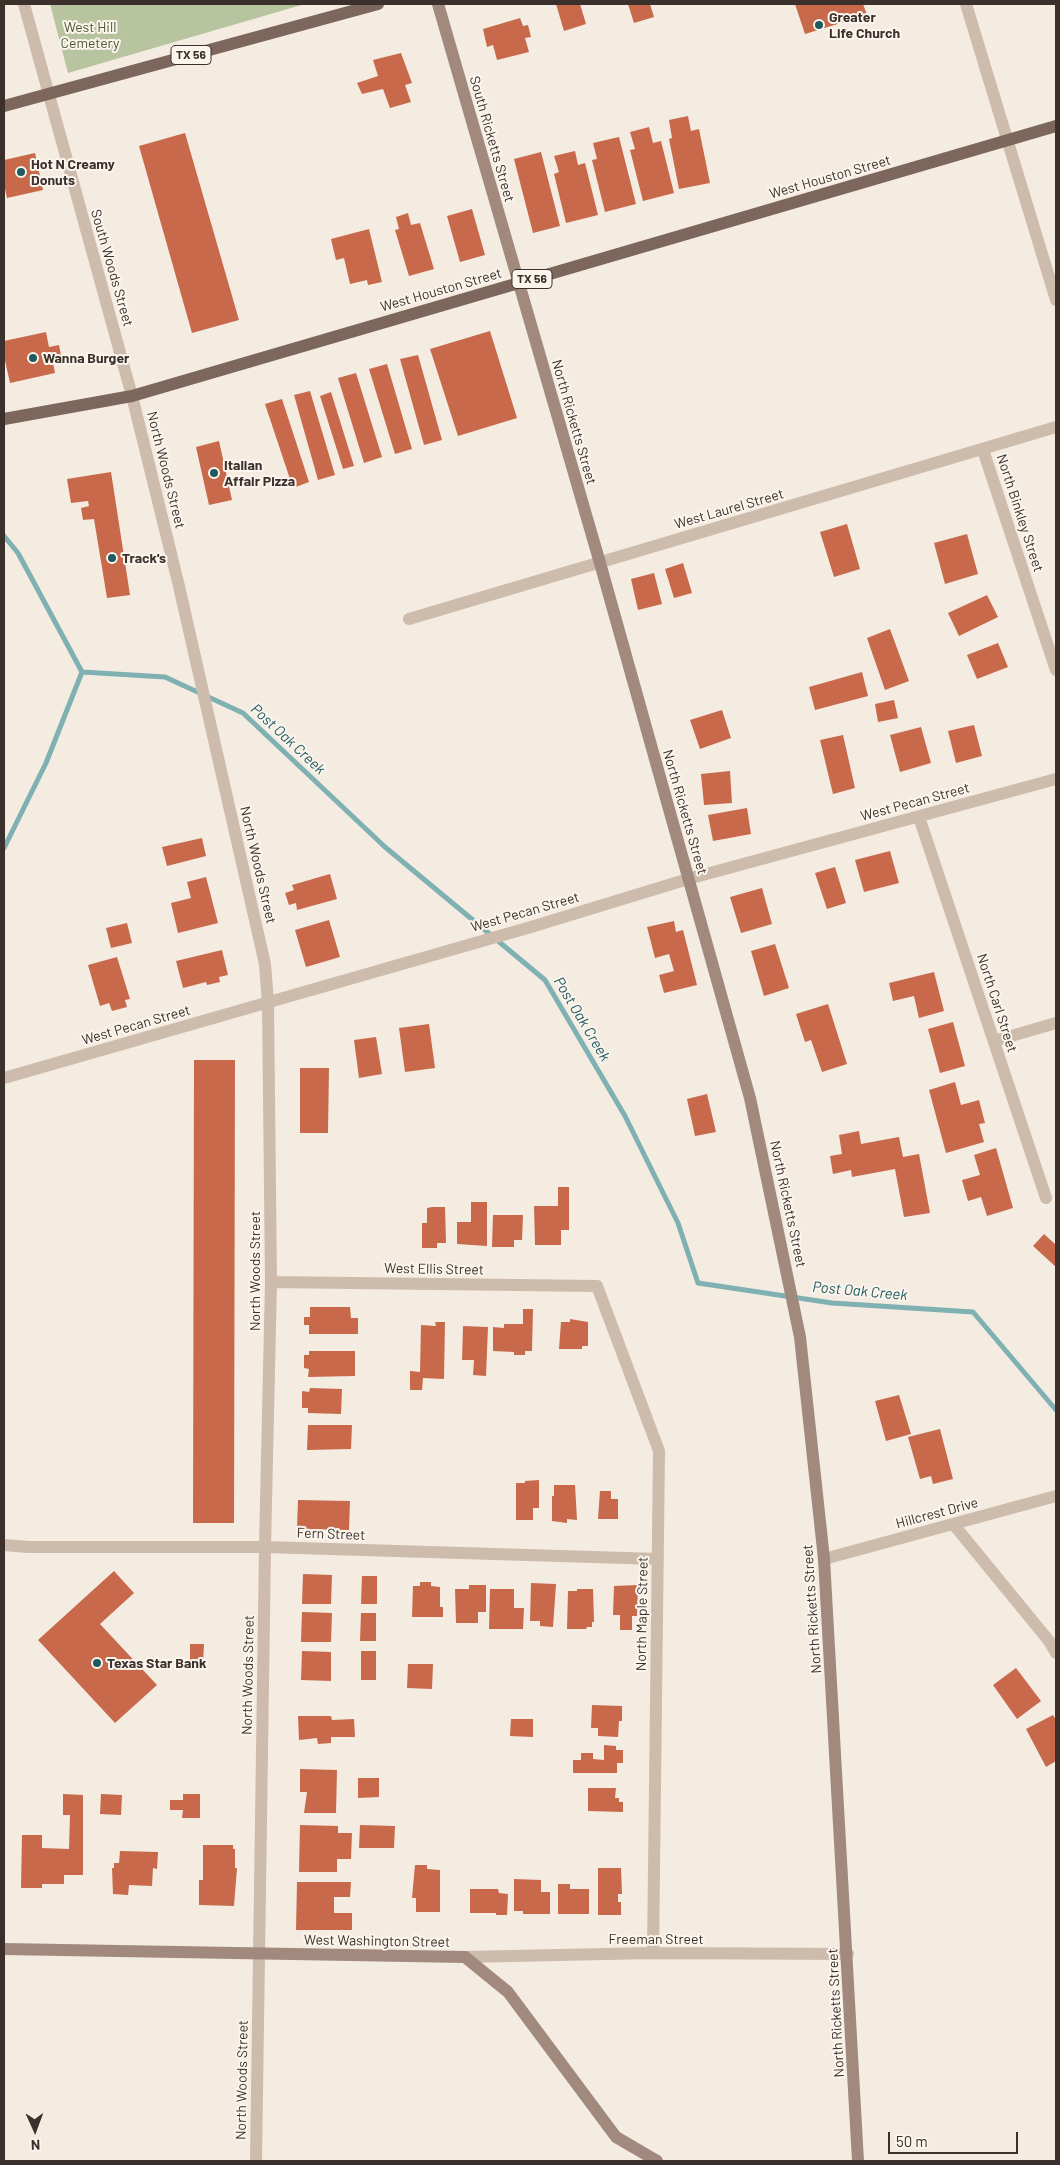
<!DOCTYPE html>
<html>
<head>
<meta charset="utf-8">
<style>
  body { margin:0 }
  #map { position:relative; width:1060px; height:2165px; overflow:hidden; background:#f4ebe1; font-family:Barlow,sans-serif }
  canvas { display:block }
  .frame { position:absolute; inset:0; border:5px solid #3b302b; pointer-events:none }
  .north { position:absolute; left:10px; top:2105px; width:50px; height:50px; -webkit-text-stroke:4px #fbf5ee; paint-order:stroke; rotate:178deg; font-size:14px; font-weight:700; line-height:20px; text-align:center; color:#3b302b }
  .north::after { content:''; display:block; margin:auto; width:18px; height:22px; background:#3b302b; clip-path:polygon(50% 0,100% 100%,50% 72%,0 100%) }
  .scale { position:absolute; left:888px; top:2132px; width:130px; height:22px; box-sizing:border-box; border:2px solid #3b302b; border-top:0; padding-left:6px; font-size:15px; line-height:18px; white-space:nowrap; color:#3b302b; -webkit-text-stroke:4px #fbf5ee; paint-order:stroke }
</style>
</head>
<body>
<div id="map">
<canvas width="1060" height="2165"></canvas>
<div class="frame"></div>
<div class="north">N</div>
<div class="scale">50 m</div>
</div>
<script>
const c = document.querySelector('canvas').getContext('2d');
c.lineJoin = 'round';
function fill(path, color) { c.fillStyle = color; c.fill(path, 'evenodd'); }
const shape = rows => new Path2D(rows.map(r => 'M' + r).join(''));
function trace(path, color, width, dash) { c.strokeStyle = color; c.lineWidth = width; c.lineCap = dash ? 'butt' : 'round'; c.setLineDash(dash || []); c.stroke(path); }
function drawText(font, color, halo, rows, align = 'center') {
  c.font = font + ' Barlow,sans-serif'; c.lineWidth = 4; c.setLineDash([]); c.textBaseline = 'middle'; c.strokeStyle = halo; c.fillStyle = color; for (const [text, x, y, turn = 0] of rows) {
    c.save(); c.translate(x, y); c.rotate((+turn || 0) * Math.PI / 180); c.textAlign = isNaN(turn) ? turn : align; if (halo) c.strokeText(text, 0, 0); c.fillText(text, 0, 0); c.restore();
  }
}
fill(shape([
  [50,4,305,4,68,73]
]), '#b8c4a0');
trace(shape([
  [4,536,18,553,82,672,165,677,243,713,385,847,545,980,625,1116,678,1223,698,1283,832,1303,973,1312,1056,1410],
  [4,848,46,763,82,672]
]), '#7fb0b2', 5);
fill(shape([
  [556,4,580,4,586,24,564,31],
  [628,4,650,4,654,17,634,23],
  [795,4,863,4,867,15,805,34],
  [520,18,523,26,528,25,531,37,525,38,529,52,497,60,493,45,487,47,483,29],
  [401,53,412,83,405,85,411,102,390,108,383,89,362,94,357,83,378,76,373,60],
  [688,116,691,131,699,129,710,183,679,189,669,139,672,138,669,120],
  [649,127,653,143,661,141,674,193,643,201,630,150,635,149,630,132],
  [185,133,239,320,192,333,139,146],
  [619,137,636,204,605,212,592,160,597,159,593,143],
  [575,151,578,165,585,163,598,215,566,223,554,174,559,172,554,156],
  [541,152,560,226,533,233,514,159],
  [35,153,43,190,7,198,4,184,4,160],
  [472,209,485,255,460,262,447,216],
  [408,213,411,225,420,223,434,269,409,276,395,230,399,229,396,217],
  [369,229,382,282,368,285,367,280,350,284,344,258,336,260,331,239],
  [490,331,517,418,458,436,430,349],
  [46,332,49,347,59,345,62,361,53,363,55,373,10,383,4,356,4,341],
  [418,355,442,440,424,445,400,359],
  [387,364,412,449,395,454,369,369],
  [356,373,382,457,364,463,338,378],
  [310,391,335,475,318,480,294,395],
  [331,392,354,466,343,469,320,396],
  [282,399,309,482,293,488,265,404],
  [219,441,232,500,209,505,196,447],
  [111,472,130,595,107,598,94,519,83,520,81,508,89,506,88,501,71,503,67,479],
  [847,524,860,569,834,577,820,532],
  [967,534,978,574,945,584,934,543],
  [683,563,692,593,674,598,665,569],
  [654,573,662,604,638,610,631,579],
  [987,595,998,617,959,636,948,613],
  [890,629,909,681,885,690,867,638],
  [998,643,1008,667,977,679,967,655],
  [862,672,868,696,815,710,809,687],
  [894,700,898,718,878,722,875,704],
  [722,710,731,738,700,749,690,720],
  [974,725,982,756,956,763,948,731],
  [921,727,931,763,900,772,890,735],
  [843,735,855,788,833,794,820,740],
  [730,771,732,803,704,805,701,774],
  [747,808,751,834,713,841,708,815],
  [202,838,206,856,167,866,162,847],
  [890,851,899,883,864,892,855,860],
  [835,867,846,903,827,909,815,873],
  [330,874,337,899,297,910,296,903,289,905,285,893,294,890,292,885],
  [206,877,218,923,178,933,171,903,191,898,187,882],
  [762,888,772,924,741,933,730,897],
  [329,920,340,957,306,967,295,930],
  [674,921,676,932,683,930,697,985,664,993,659,975,674,971,669,954,655,958,647,927],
  [127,923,132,943,111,948,106,928],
  [775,944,789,988,764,996,751,951],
  [222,950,228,975,219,977,220,982,207,985,206,982,183,988,176,961],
  [117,957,130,999,125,1000,127,1007,112,1011,109,1003,100,1006,88,965],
  [934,972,944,1011,919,1018,914,996,893,1001,889,983],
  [828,1004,847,1064,822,1072,811,1040,805,1042,796,1014],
  [953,1022,965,1066,940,1073,928,1029],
  [429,1024,435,1068,405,1072,399,1028],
  [376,1037,382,1074,359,1078,354,1040],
  [194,1060,235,1060,234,1523,193,1523],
  [300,1068,329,1068,328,1133,300,1133],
  [955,1082,961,1105,979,1100,985,1123,979,1124,984,1142,946,1153,929,1090],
  [707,1094,716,1132,695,1136,687,1099],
  [859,1131,861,1144,899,1137,903,1157,919,1154,930,1213,904,1217,895,1169,852,1177,851,1170,833,1174,830,1156,842,1154,839,1135],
  [996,1148,1013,1208,987,1216,981,1197,968,1201,962,1180,980,1175,974,1155],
  [558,1187,569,1187,569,1230,561,1230,561,1245,535,1245,534,1206,558,1206],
  [471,1202,487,1202,487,1246,457,1244,457,1222,471,1222],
  [432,1207,445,1207,446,1243,437,1243,437,1248,422,1248,422,1223,427,1223,427,1208],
  [493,1215,523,1215,522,1240,514,1240,514,1247,492,1247],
  [1044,1234,1055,1244,1056,1243,1056,1267,1033,1246],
  [310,1307,350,1307,351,1318,358,1318,358,1334,309,1334,309,1325,304,1325,304,1317,310,1317],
  [523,1309,533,1309,532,1351,525,1351,525,1355,514,1355,514,1352,493,1351,493,1327,504,1328,504,1324,523,1324],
  [570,1319,588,1322,588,1346,582,1346,582,1349,559,1349,561,1322,570,1322],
  [435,1322,445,1322,444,1379,423,1378,422,1390,410,1390,410,1371,420,1372,421,1325,436,1326],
  [463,1326,488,1327,486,1376,473,1375,474,1360,462,1360],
  [309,1351,355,1351,355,1376,308,1377,309,1369,304,1368,304,1355,309,1355],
  [310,1388,342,1389,341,1414,308,1413,308,1408,302,1408,302,1391,309,1392],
  [899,1395,911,1434,886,1441,875,1401],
  [308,1425,352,1425,351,1449,307,1450],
  [940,1429,953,1479,933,1484,931,1476,920,1479,908,1437],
  [539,1480,539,1508,533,1508,533,1520,516,1520,516,1483,525,1483,525,1481],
  [554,1485,575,1485,577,1520,567,1519,567,1523,552,1521,552,1496,554,1496],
  [600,1491,611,1491,611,1499,618,1499,618,1519,598,1519],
  [298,1500,350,1501,349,1530,297,1529],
  [114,1571,134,1593,100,1624,157,1685,115,1723,38,1640],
  [303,1574,332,1575,331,1604,302,1604],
  [362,1576,377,1576,377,1604,361,1604],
  [420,1582,431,1582,431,1586,440,1587,440,1607,443,1607,443,1617,412,1617,413,1586,420,1586],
  [531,1583,556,1584,553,1627,540,1626,540,1621,530,1621],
  [469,1585,486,1585,486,1612,478,1612,478,1623,456,1623,455,1589,469,1589],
  [638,1585,637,1616,632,1616,632,1630,620,1630,620,1615,613,1615,614,1586],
  [490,1589,514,1589,514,1608,524,1608,523,1629,489,1629],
  [577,1589,593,1589,594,1622,592,1622,592,1627,587,1627,586,1629,567,1629,568,1591,577,1591],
  [302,1612,332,1613,331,1642,301,1642],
  [361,1613,376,1613,376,1641,360,1641],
  [190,1644,204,1644,203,1663,190,1663],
  [302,1651,331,1652,331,1681,301,1680],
  [361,1651,376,1651,376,1680,361,1680],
  [408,1664,433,1664,432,1689,407,1688],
  [1016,1668,1041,1701,1017,1719,993,1685],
  [592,1705,622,1706,622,1721,619,1721,618,1737,598,1736,598,1728,591,1728],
  [1053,1715,1056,1720,1056,1761,1046,1767,1026,1729],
  [298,1716,331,1716,332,1720,354,1719,355,1737,331,1737,331,1743,318,1744,317,1738,299,1740],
  [511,1719,533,1719,533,1737,510,1736],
  [604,1745,616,1746,616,1750,623,1750,623,1763,617,1763,617,1773,573,1773,573,1760,581,1760,581,1753,593,1753,593,1759,604,1760],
  [300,1769,337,1770,336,1813,304,1813,307,1792,300,1792],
  [358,1778,379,1778,379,1797,358,1798],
  [588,1788,616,1788,615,1798,619,1798,619,1802,623,1802,623,1812,588,1811],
  [63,1794,83,1795,83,1875,64,1875,64,1884,42,1884,42,1888,21,1888,22,1835,42,1835,42,1848,69,1849,70,1815,63,1815],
  [101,1794,122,1795,121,1815,100,1814],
  [183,1794,200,1794,200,1818,182,1818,183,1810,170,1810,170,1800,183,1800],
  [300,1825,338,1826,338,1833,352,1833,351,1859,337,1859,337,1872,299,1872],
  [360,1825,395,1826,394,1848,359,1848],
  [203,1845,233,1845,233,1849,235,1849,235,1868,237,1868,234,1906,199,1905,199,1880,203,1880],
  [120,1851,158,1852,157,1869,153,1868,152,1886,129,1885,128,1895,113,1894,112,1868,114,1868,114,1863,119,1863],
  [415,1865,427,1865,427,1869,440,1870,440,1912,416,1912,416,1898,412,1898],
  [598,1868,621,1868,622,1894,618,1894,618,1902,621,1902,621,1915,598,1915],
  [514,1879,541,1880,541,1892,550,1892,550,1914,523,1914,523,1911,514,1911],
  [297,1882,351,1882,350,1897,334,1897,334,1913,352,1913,352,1930,296,1930],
  [558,1884,570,1884,570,1889,589,1889,589,1914,558,1914],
  [470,1889,498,1889,499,1893,508,1894,507,1915,496,1915,496,1913,470,1913]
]), '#c8694b');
trace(shape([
  [24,4,132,396,178,582,265,964,268,1003,271,1282,265,1547,256,2161],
  [966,4,1056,300],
  [983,450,1056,670],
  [409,619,1056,427],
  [919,817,1046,1198],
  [994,1041,1056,1023],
  [4,1078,531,927,688,879,1056,779],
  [271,1282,597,1286,659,1451,653,1953],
  [954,1525,1049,1641,1056,1653],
  [4,1545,28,1547,265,1547,658,1559],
  [824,1559,1056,1496],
  [465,1957,653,1953,848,1954]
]), '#cdbbac', 12);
trace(shape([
  [438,4,600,563,750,1098,800,1337,824,1559,858,2161],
  [4,1949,465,1957,508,1992,616,2137,657,2161]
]), '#a18a7d', 12);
trace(shape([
  [4,106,378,4],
  [4,419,132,396,1056,126]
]), '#7d675c', 12);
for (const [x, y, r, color] of [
  [819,25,5,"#1f5a5e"],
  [21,172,5,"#1f5a5e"],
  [33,358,5,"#1f5a5e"],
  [214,473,5,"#1f5a5e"],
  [112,558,5,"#1f5a5e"],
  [97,1663,5,"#1f5a5e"]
]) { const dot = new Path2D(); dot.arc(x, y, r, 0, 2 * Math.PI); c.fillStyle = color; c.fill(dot); trace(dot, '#fbf5ee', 2); }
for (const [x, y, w] of [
  [191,55,40],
  [532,279,40]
]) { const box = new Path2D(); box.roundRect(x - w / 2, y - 9.5, w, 19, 4); c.fillStyle = '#fbf5ee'; c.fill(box); trace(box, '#3b302b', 1); }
drawText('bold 12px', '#3b302b', null, [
  ["TX 56",191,55],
  ["TX 56",532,279]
]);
drawText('bold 14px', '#3b302b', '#fbf5ee', [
  ["Greater",829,17],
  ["Life Church",829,33],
  ["Hot N Creamy",31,164],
  ["Donuts",31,180],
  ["Wanna Burger",43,358],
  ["Italian",224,465],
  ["Affair Pizza",224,481],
  ["Track's",122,558],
  ["Texas Star Bank",107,1663]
], 'left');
drawText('14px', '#4a5a2e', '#fbf5ee', [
  ["West Hill",90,27],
  ["Cemetery",90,43]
]);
drawText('14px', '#3b302b', '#fbf5ee', [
  ["South Ricketts Street",492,139,74],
  ["West Houston Street",830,177,-16],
  ["South Woods Street",112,268,74],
  ["West Houston Street",441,290,-16],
  ["North Ricketts Street",574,422,74],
  ["North Woods Street",166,470,76],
  ["West Laurel Street",729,509,-16],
  ["North Binkley Street",1020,513,72],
  ["West Pecan Street",915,802,-15],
  ["North Ricketts Street",685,812,74],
  ["North Woods Street",258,865,77],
  ["West Pecan Street",525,912,-16],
  ["North Carl Street",997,1003,72],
  ["West Pecan Street",136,1025,-16],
  ["North Ricketts Street",788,1204,78],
  ["West Ellis Street",434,1269,1],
  ["North Woods Street",255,1271,-90],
  ["Hillcrest Drive",937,1513,-15],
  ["Fern Street",331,1534,2],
  ["North Ricketts Street",812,1609,-94],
  ["North Maple Street",642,1614,-89],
  ["North Woods Street",248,1675,-89],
  ["Freeman Street",656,1939],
  ["West Washington Street",377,1941,1],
  ["North Ricketts Street",836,2013,-93],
  ["North Woods Street",242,2080,-89]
]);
drawText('italic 15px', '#1f5a5e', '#fbf5ee', [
  ["Post Oak Creek",288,739,43],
  ["Post Oak Creek",582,1019,59],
  ["Post Oak Creek",860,1291,5]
]);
</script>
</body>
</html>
